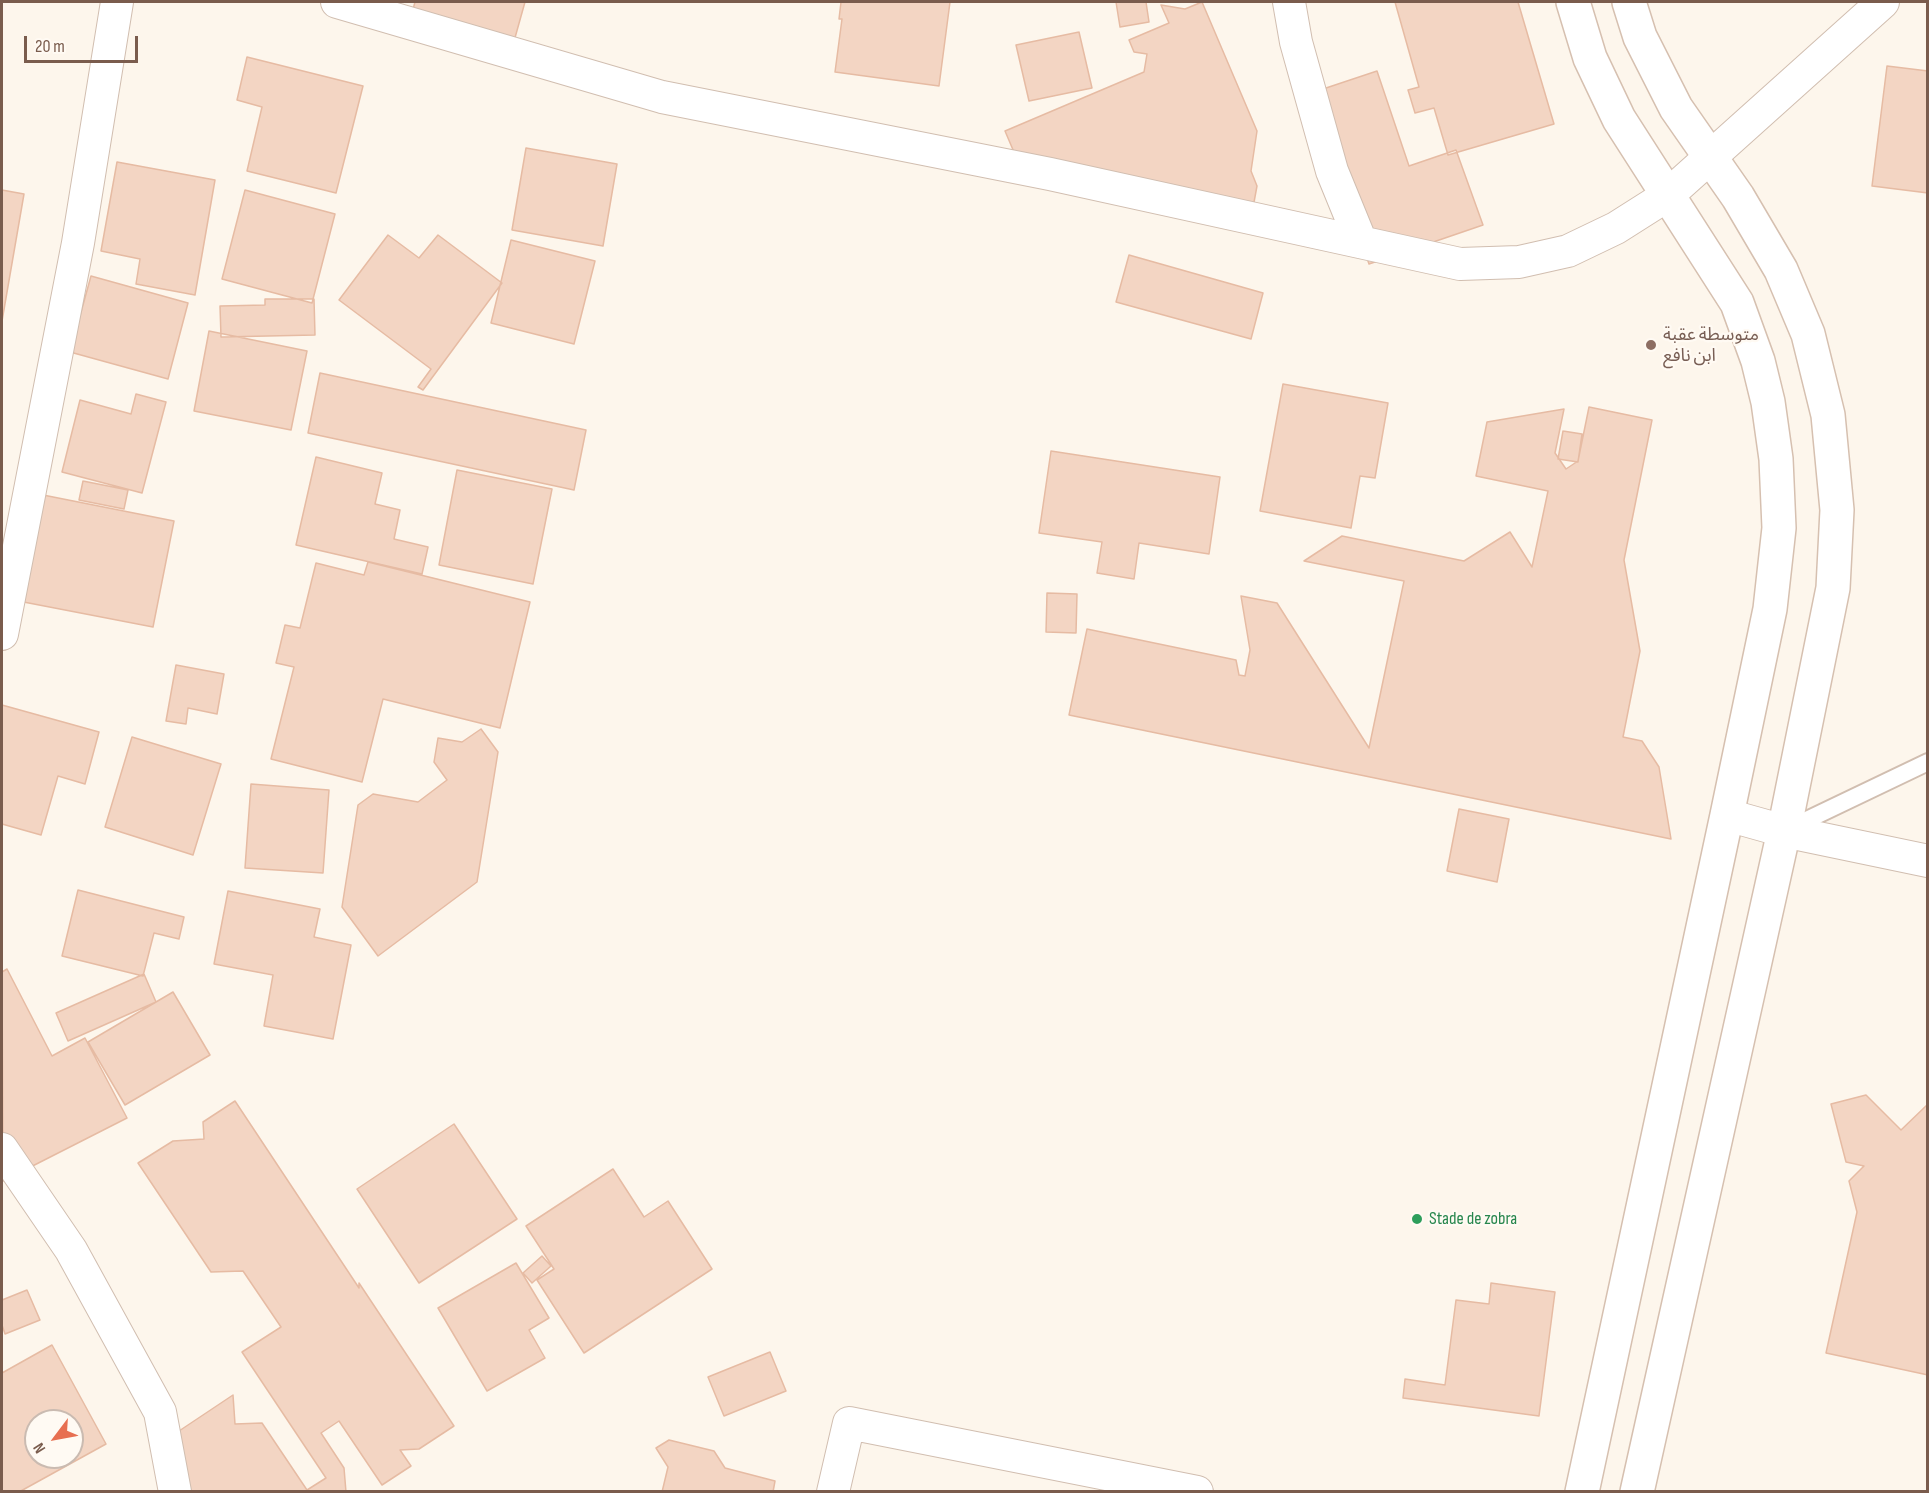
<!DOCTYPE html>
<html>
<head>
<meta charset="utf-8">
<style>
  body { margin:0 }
  #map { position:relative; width:1929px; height:1493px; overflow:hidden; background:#fdf6ec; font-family:"Sofia Sans Condensed",sans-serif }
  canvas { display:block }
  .frame { position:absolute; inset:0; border:3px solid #7a5c4d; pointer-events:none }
  .north { position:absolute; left:24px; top:1409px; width:60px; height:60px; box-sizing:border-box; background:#fffaf3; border:2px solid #cabbb1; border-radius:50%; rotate:238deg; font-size:16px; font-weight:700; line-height:24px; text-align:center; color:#7a5c4d }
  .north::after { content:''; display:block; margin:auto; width:21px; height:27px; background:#e76f51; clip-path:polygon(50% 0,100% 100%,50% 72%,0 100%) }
  .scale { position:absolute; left:24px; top:36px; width:114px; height:27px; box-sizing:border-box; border:3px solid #7a5c4d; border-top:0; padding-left:8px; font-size:18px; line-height:21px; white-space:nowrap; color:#7a5c4d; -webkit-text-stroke:4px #fffaf3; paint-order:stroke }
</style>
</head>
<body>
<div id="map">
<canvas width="1929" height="1493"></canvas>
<div class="frame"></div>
<div class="north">N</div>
<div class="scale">20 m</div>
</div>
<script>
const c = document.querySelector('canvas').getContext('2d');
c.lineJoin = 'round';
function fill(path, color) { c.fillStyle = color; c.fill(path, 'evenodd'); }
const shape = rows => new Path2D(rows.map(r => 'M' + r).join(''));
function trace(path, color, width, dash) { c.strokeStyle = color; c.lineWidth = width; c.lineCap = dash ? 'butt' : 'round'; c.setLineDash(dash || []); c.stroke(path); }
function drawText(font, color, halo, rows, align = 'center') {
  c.font = font + ' "Sofia Sans Condensed","Noto Sans Arabic",sans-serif'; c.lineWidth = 4.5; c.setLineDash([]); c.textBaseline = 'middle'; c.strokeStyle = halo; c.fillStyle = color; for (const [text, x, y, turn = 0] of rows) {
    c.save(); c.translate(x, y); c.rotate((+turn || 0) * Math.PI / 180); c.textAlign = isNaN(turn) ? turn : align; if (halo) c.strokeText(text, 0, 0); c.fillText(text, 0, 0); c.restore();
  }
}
const building = shape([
  [415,2,525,2,511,52,409,24,415,2],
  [841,2,950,2,939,86,835,72,842,19,839,19,841,2],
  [1116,2,1146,2,1149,22,1120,27,1116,2],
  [1202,2,1257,131,1251,171,1257,186,1252,213,1025,178,1005,131,1144,72,1147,54,1134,52,1129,40,1169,23,1161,5,1185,9,1202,2],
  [1395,2,1518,2,1554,124,1448,155,1434,108,1415,113,1408,90,1419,87,1395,2],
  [1079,32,1092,88,1029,101,1016,45,1079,32],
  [247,57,363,86,336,193,247,171,262,107,237,100,247,57],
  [1887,66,1928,71,1928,193,1872,186,1887,66],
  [1377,71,1409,166,1456,150,1483,225,1369,264,1341,183,1299,97,1377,71],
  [526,148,617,164,603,246,512,230,526,148],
  [117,162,215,180,195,295,136,284,140,259,101,251,117,162],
  [2,190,24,194,2,321,2,190],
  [245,190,335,214,312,303,222,279,245,190],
  [388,235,419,258,438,235,502,283,423,390,418,387,431,369,339,300,388,235],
  [511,240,595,261,574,344,491,323,511,240],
  [1129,255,1263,293,1251,339,1116,302,1129,255],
  [91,276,188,303,168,379,70,352,91,276],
  [265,299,314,299,315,335,221,337,220,306,265,305,265,299],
  [209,331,307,351,291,430,194,411,209,331],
  [320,373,586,430,574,490,308,433,320,373],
  [1283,384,1388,403,1375,478,1360,476,1351,528,1260,511,1283,384],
  [136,394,166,402,142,493,62,472,80,400,131,414,136,394],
  [1589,407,1652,420,1624,560,1640,651,1623,737,1642,741,1659,767,1671,839,1069,715,1087,629,1236,660,1239,675,1245,676,1250,650,1241,596,1277,603,1369,748,1404,581,1304,561,1342,536,1464,561,1510,532,1532,567,1548,491,1476,476,1487,422,1564,409,1555,453,1566,469,1578,461,1589,407],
  [1563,431,1582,434,1578,462,1558,459,1563,431],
  [1051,451,1220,477,1209,554,1139,543,1134,579,1097,573,1102,542,1039,533,1051,451],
  [316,457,382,473,375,504,400,510,394,539,428,547,422,574,296,545,316,457],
  [457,470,552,489,533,584,439,565,457,470],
  [83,481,128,490,124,509,79,500,83,481],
  [28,492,174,521,153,627,8,599,28,492],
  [368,562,530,602,500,728,383,699,362,782,271,759,294,667,276,663,285,625,300,628,316,563,364,575,368,562],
  [1047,593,1077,594,1076,633,1046,632,1047,593],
  [176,665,224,674,217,714,188,708,186,724,166,721,176,665],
  [2,705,99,732,85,784,58,776,41,835,2,824,2,705],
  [481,729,498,752,477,882,378,956,342,907,358,805,373,794,418,802,447,780,434,762,438,738,462,742,481,729],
  [132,737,221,764,193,855,105,827,132,737],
  [251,784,329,790,323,873,245,868,251,784],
  [1459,809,1509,819,1497,882,1447,871,1459,809],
  [78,890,184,917,179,939,154,933,143,976,62,956,78,890],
  [228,891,320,909,314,937,351,945,333,1039,264,1026,273,975,214,964,228,891],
  [7,969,52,1056,85,1038,127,1118,3,1181,2,972,7,969],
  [144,974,156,1002,68,1041,56,1013,144,974],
  [173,992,210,1055,125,1105,88,1042,173,992],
  [1866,1095,1901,1130,1928,1104,1928,1375,1826,1353,1857,1212,1849,1181,1864,1166,1846,1162,1831,1104,1866,1095],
  [235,1101,359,1288,359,1283,454,1426,419,1449,400,1450,411,1466,382,1485,339,1421,321,1433,344,1468,346,1492,189,1492,158,1445,233,1395,235,1424,262,1423,307,1490,326,1478,242,1352,281,1327,243,1271,211,1272,138,1163,173,1141,204,1139,203,1122,235,1101],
  [454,1124,517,1219,419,1283,357,1189,454,1124],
  [613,1169,644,1217,668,1201,712,1269,584,1353,537,1280,554,1269,526,1226,613,1169],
  [542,1256,551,1266,532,1283,523,1273,542,1256],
  [516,1263,549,1318,529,1330,545,1358,487,1391,438,1308,516,1263],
  [1491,1283,1555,1292,1539,1416,1403,1398,1405,1379,1445,1385,1456,1300,1489,1304,1491,1283],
  [27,1290,40,1320,5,1334,2,1325,2,1300,27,1290],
  [52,1345,106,1444,19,1492,2,1492,2,1373,52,1345],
  [36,1421,72,1421,72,1457,36,1457,36,1421],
  [770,1352,786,1391,724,1416,708,1377,770,1352],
  [669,1440,714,1451,725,1468,775,1481,773,1492,662,1492,668,1467,656,1448,669,1440]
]);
fill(building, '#f3d5c3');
trace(building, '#e6bba3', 1.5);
const lane = shape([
  [1788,829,1928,762]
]);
const street = shape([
  [337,2,662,97,1050,174,1460,264,1519,262,1568,251,1616,228,1668,195,1883,2],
  [1289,2,1296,42,1332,171,1361,242],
  [2,634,78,243,117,2],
  [1727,815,1784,831,1928,861],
  [2,1149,71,1250,160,1412,175,1492],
  [833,1492,849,1423,1197,1492]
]);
const secondary = shape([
  [1573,2,1590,58,1619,119,1737,303,1758,361,1768,402,1776,459,1779,528,1770,609,1727,815,1582,1492],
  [1629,2,1640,37,1676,108,1738,197,1781,270,1808,334,1828,415,1837,510,1833,588,1784,831,1637,1492]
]);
trace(lane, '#d1beb0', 20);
trace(street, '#d1beb0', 34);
trace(secondary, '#d6c0b0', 36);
trace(lane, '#fff', 16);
trace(street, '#fff', 32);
trace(secondary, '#fff', 33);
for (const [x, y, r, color] of [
  [1651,345,6,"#8d6e63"],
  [1417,1219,6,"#2e9e5b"]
]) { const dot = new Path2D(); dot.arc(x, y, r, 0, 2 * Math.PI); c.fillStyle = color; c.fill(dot); trace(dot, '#fffaf3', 2); }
drawText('18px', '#785e54', '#fffaf3', [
  ["متوسطة عقبة",1663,335],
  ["ابن نافع",1663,356]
], 'left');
drawText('18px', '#27864d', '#fffaf3', [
  ["Stade de zobra",1429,1219]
], 'left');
</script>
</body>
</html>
